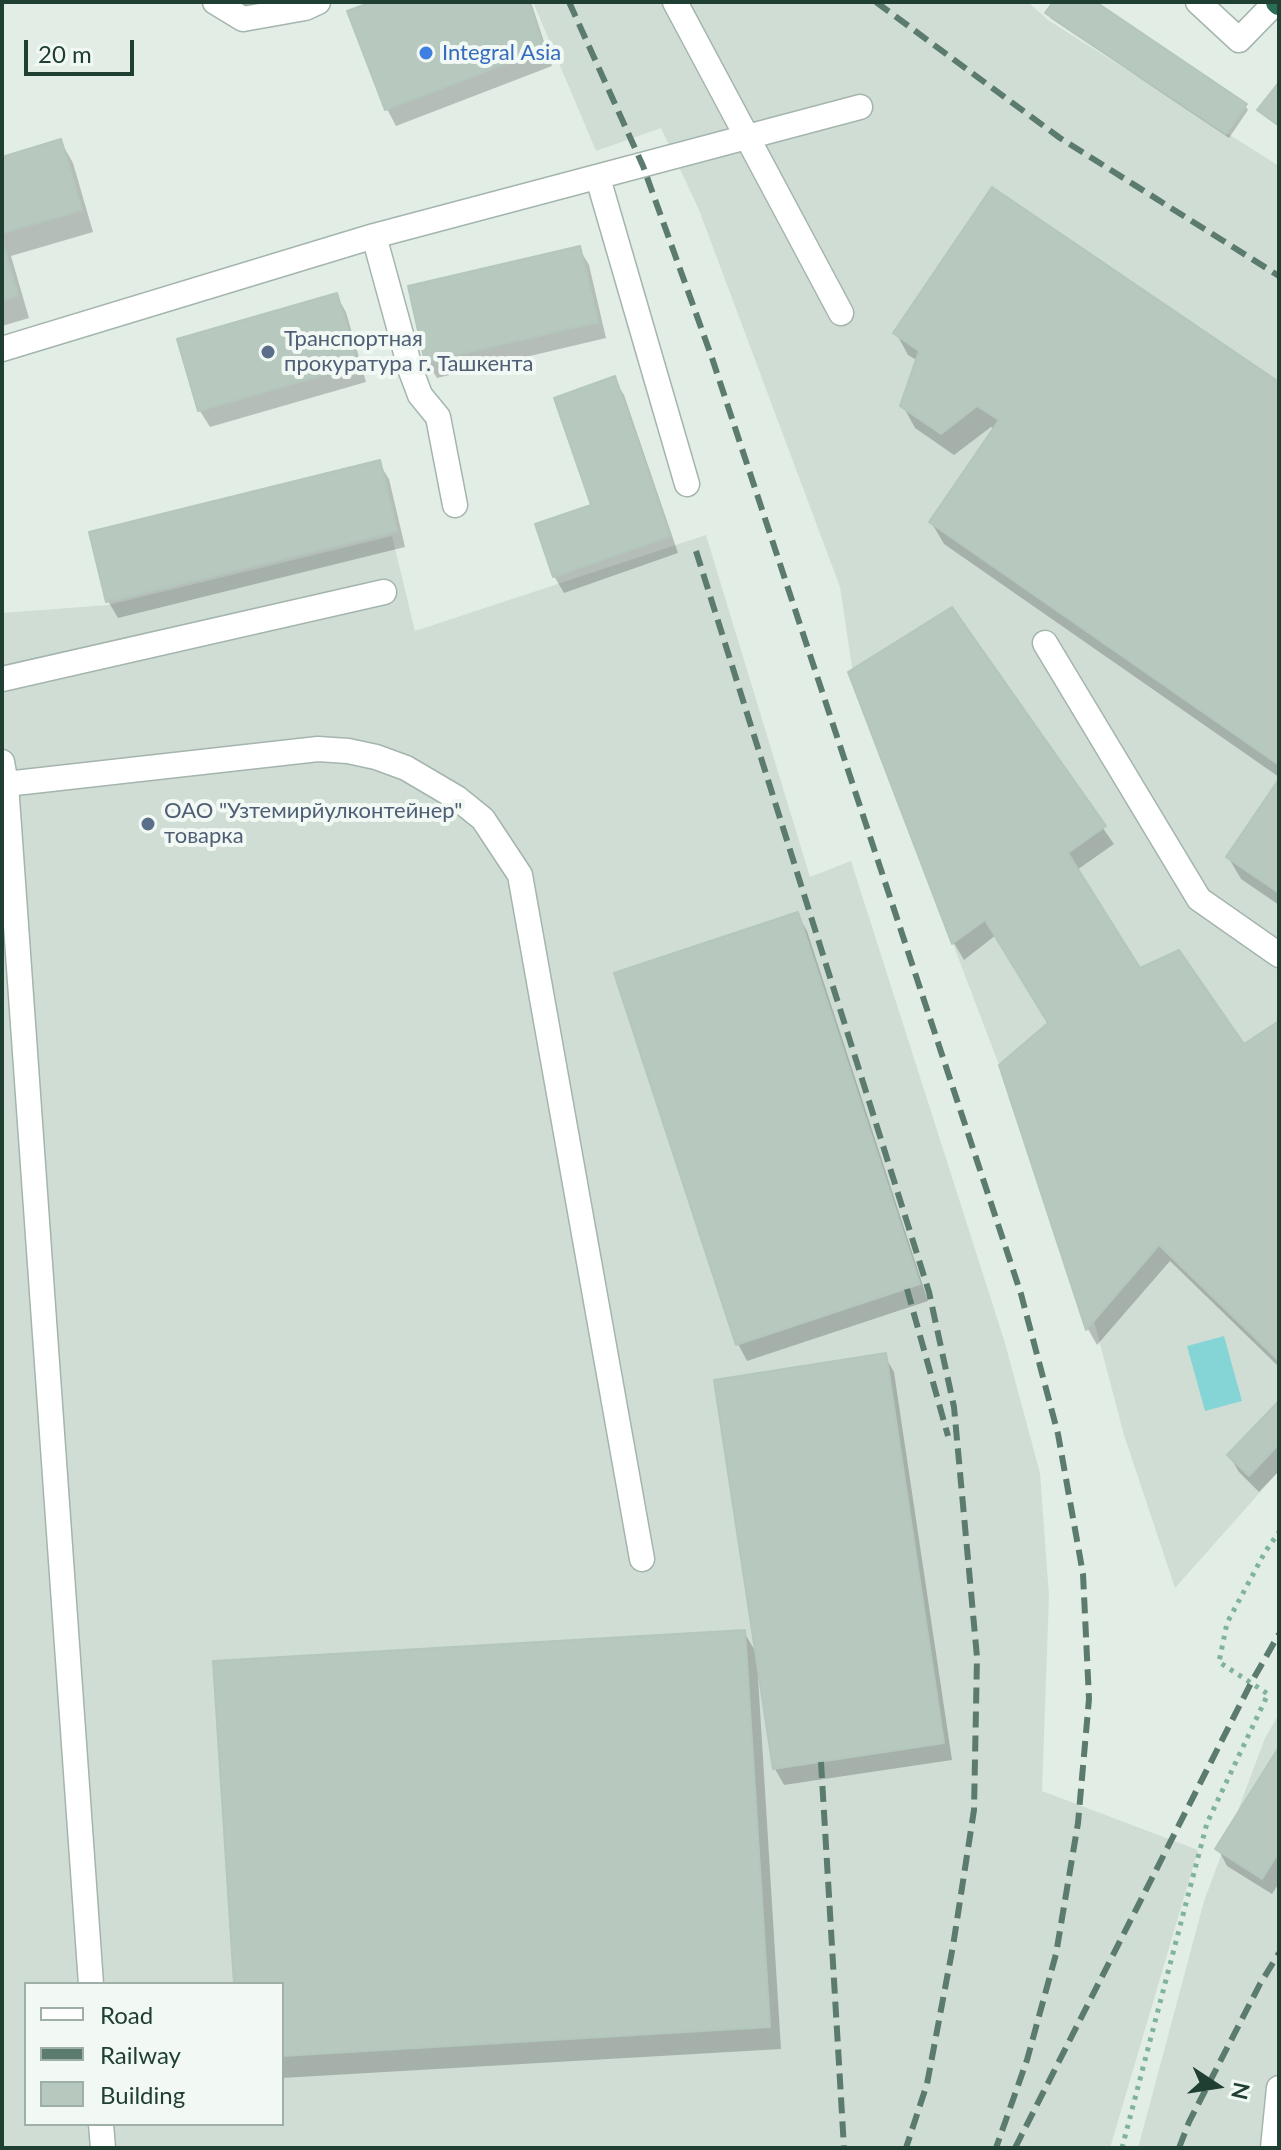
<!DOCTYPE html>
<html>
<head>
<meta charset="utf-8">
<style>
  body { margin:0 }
  #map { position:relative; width:1281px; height:2150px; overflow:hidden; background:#e2ede6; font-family:Lato,sans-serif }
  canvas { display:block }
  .frame { position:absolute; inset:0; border:4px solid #203f33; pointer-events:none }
  .legend { position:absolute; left:24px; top:1982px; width:260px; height:144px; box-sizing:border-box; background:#f2f9f5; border:2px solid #9eafa7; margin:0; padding:10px 14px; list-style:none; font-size:24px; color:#203f33 }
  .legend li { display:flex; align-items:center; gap:16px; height:40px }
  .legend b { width:40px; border:2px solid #9eafa7 }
  .north { position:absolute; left:1177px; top:2046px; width:80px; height:80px; -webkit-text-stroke:6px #f2f9f5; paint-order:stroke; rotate:102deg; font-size:22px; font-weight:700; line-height:32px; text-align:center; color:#203f33 }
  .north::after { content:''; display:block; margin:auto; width:28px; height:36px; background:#203f33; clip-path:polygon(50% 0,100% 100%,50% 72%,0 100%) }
  .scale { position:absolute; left:24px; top:40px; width:110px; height:36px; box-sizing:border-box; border:4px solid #203f33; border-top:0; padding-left:10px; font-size:24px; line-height:28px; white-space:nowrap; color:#203f33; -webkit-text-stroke:6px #f2f9f5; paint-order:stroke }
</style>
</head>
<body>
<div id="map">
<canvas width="1281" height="2150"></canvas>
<div class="frame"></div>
<ul class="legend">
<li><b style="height:10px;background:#fff"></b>Road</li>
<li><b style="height:10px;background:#5b7b6e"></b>Railway</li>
<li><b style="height:22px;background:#b7c8bf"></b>Building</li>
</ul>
<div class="north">N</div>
<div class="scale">20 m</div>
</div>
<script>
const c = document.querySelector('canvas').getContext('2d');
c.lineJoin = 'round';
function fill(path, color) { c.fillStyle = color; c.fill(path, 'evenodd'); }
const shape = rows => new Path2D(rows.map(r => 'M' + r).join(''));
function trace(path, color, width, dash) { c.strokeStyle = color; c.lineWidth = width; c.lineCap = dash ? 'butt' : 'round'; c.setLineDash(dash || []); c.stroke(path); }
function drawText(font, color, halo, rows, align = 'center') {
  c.font = font + ' Lato,sans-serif'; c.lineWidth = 8; c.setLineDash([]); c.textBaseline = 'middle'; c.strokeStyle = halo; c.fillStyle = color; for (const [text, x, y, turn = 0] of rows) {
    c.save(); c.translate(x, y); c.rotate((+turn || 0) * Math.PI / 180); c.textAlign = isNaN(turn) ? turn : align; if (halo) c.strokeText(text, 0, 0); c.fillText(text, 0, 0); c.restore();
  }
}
fill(shape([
  [533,2,1028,2,1048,20,1279,166,1279,1471,1175,1588,1124,1435,1057,1181,999,1065,855,687,840,587,699,210,661,128,596,151],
  [706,535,810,877,851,861,1005,1343,1040,1473,1049,1596,1042,1791,1198,1850,1110,2148,2,2148,2,613,108,605,392,536,415,631],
  [26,1984,282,1984,282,2124,26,2124],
  [1279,1714,1279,2148,1138,2148,1204,1901,1265,1738]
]), '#d0ddd5');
fill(shape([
  [1224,1336,1242,1401,1205,1411,1187,1346]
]), '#86d5d6');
fill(shape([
  [240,2,256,2,243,7],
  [378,2,531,2,552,66,396,126,387,109],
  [1055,2,1092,2,1245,105,1248,110,1229,138,1050,18,1048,13],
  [61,142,73,163,93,232,11,256,29,318,2,326,2,159],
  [579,248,589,265,606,338,437,378,427,361],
  [336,295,346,312,366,382,210,427,200,411,180,340],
  [896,333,1279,385,1279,777,944,544,931,522,995,429,991,427,954,455,915,428,903,406,918,361,908,355],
  [614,379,624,395,678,553,564,593,554,576,593,506],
  [379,463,389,479,405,547,118,618,108,601],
  [951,610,1114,844,1077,870,1139,970,1243,1047,1279,1024,1279,1367,1170,1261,1097,1345,1088,1329,1001,1065,1050,1024,996,935,964,960,954,943,850,672],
  [1279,783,1279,905,1241,879,1228,857],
  [797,914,807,931,928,1301,747,1361,738,1344],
  [884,1355,894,1372,952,1760,784,1785,775,1769,761,1677,758,1677,781,2049,282,2078,282,1984,236,1984,744,1632,758,1656],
  [1279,1404,1279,1471,1259,1492,1239,1472,1229,1455],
  [1279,1750,1279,1883,1272,1894,1227,1866,1218,1849]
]), '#0003');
const building = shape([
  [372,2,529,2,544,49,385,110,347,11,372,2],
  [1053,2,1096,2,1247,104,1226,134,1045,13,1053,2],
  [1279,82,1279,126,1257,110,1279,82],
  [61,139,82,210,2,233,2,157,61,139],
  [992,187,1279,382,1279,765,929,522,999,420,977,406,941,434,900,406,919,351,893,333,992,187],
  [2,240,18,296,2,301,2,240],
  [580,246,598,322,425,362,408,286,580,246],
  [337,293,358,365,198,411,177,339,337,293],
  [615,376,670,536,553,577,535,524,591,505,554,398,615,376],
  [380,460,397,531,106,602,89,532,380,460],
  [952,607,1106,826,1068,853,1140,968,1179,950,1244,1044,1279,1021,1279,1361,1159,1245,1086,1330,999,1065,1048,1023,985,920,952,944,848,672,952,607],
  [1279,779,1279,893,1226,857,1279,779],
  [798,912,920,1284,736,1345,614,973,798,912],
  [886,1353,944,1743,773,1769,714,1380,886,1353],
  [1279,1401,1279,1444,1249,1476,1227,1455,1279,1401],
  [745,1630,770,2027,282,2056,282,1984,234,1984,213,1661,745,1630],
  [1279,1747,1279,1852,1262,1879,1215,1849,1279,1747]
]);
fill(building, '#b7c8bf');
trace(building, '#b3c7bc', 2);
const minor = shape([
  [215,2,243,19,305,8,318,2],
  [675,2,841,313],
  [1198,2,1239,40,1276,2],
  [598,178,687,484],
  [374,236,411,371,420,395,438,417,455,505],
  [2,349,374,236,860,107],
  [1045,643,1199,899,1279,955],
  [2,679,384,592],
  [2,762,6,784,91,1984],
  [6,784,318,749,348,751,376,757,406,768,457,798,483,819,520,875,642,1559],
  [101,2124,103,2148],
  [1273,2148,1279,2088]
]);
const highway = shape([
  [1278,2,1279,3]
]);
trace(minor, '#a4b5ad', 27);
trace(highway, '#c1c9c6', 27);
trace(shape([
  [1122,2148,1207,1823,1268,1694,1219,1662,1227,1623,1265,1552,1279,1532]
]), '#80b39c', 5, [4, 6]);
trace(minor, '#fff', 24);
trace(highway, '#2a6e57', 24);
trace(shape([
  [569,2,643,166,712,358,1021,1294,1058,1434,1083,1574,1089,1699,1078,1823,1056,1954,1027,2060,996,2148],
  [876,2,1060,138,1279,276],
  [696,551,929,1292,954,1407,977,1657,974,1810,953,1946,927,2084,906,2148],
  [907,1289,948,1436],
  [821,1762,844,2148],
  [1015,2148,1251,1683,1279,1634],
  [1179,2148,1189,2122,1260,1984,1279,1953]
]), '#5b7b6e', 6, [16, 8]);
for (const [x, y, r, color] of [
  [426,53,8,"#3f7fe0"],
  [268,352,8,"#5c6f8a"],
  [148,824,8,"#5c6f8a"]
]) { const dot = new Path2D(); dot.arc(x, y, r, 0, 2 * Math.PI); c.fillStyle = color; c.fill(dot); trace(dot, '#f2f9f5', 3); }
drawText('22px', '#366cbe', '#f2f9f5', [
  ["Integral Asia",442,53]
], 'left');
drawText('22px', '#4e5e75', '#f2f9f5', [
  ["Транспортная",284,339],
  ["прокуратура г. Ташкента",284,364],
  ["ОАО \"Узтемирйулконтейнер\"",164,811],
  ["товарка",164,836]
], 'left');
</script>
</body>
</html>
